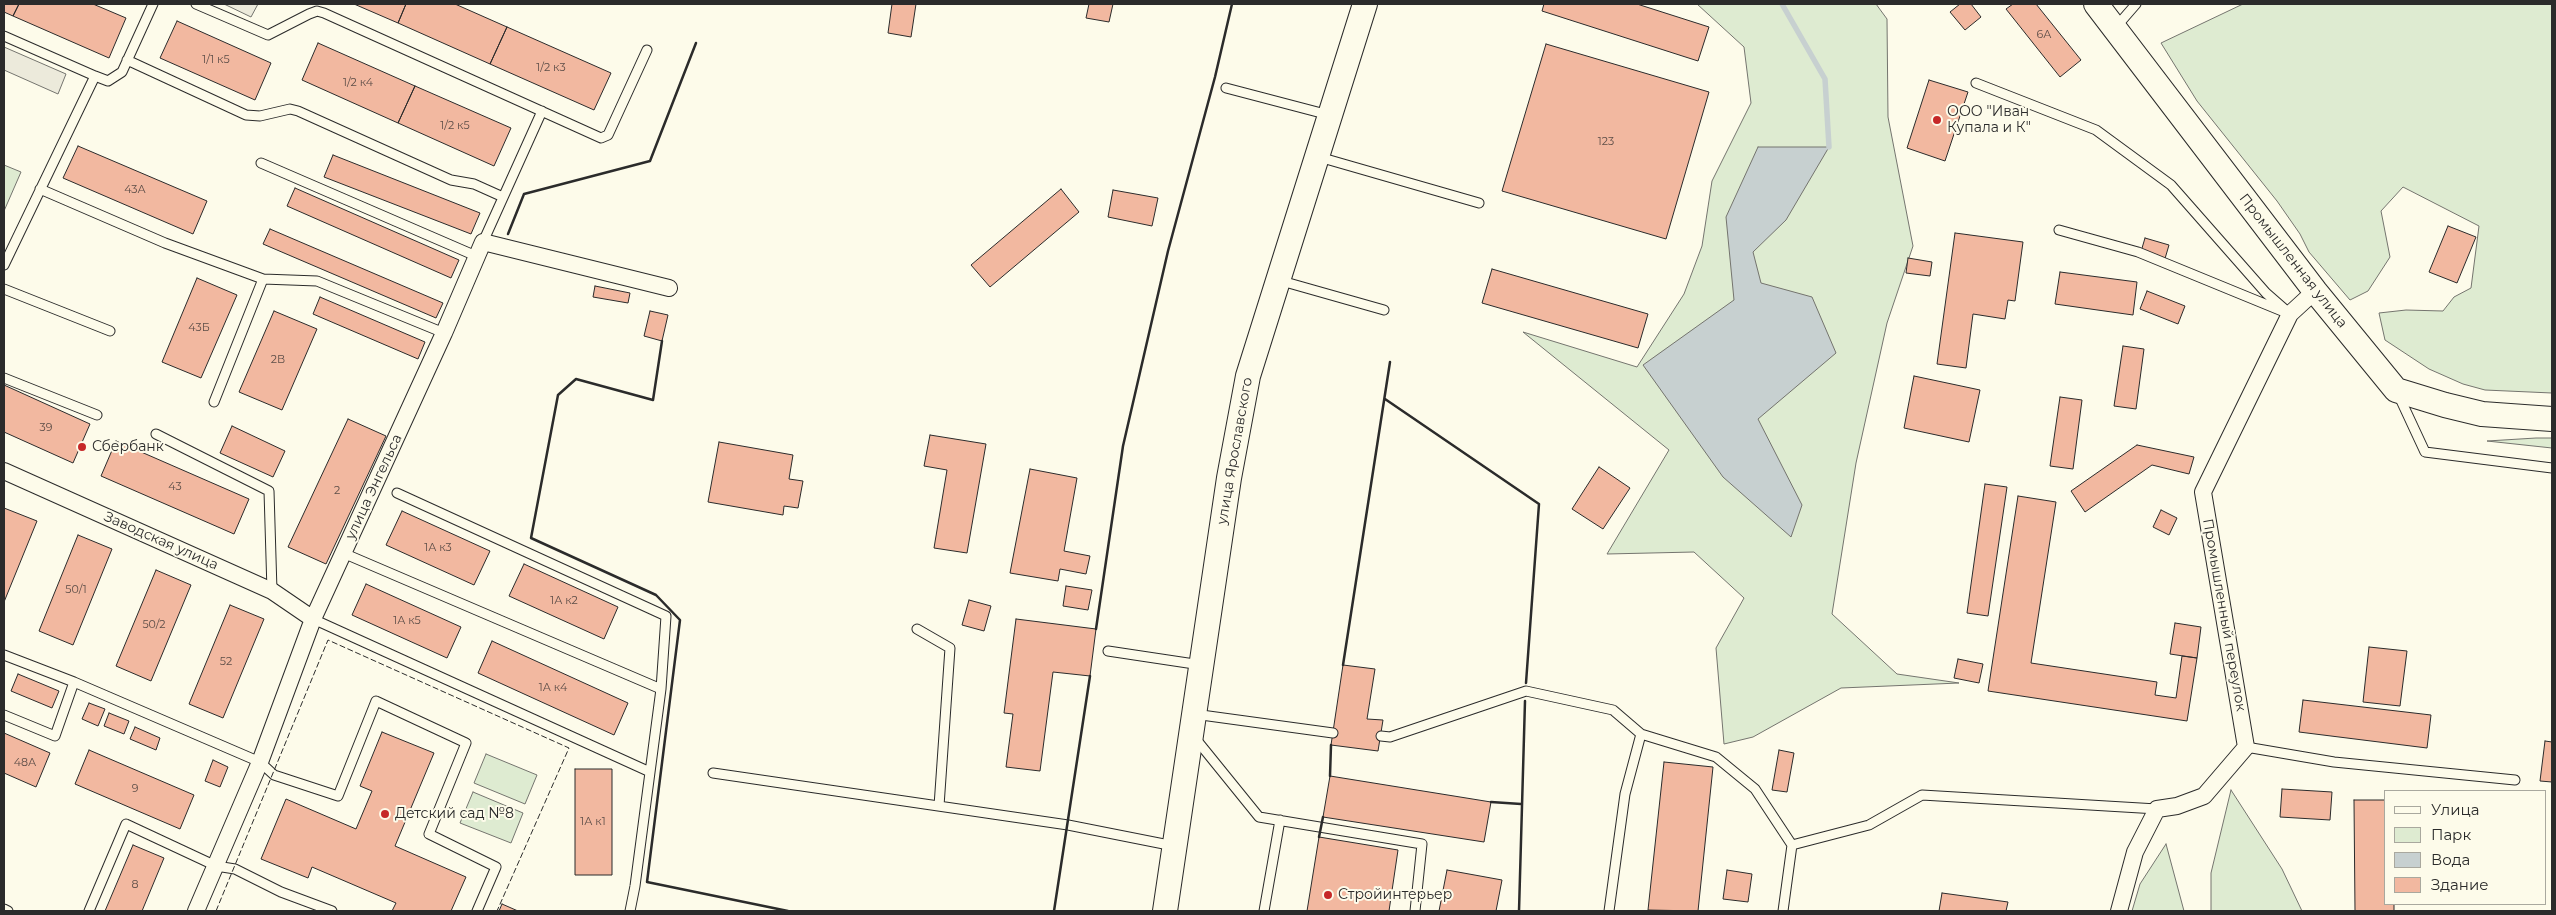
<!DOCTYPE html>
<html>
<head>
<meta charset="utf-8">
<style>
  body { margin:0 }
  #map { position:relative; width:2556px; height:915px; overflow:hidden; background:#fdfbea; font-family:Montserrat,sans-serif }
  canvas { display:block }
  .frame { position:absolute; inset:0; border:5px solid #2b2b2b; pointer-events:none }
  .legend { position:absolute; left:2384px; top:790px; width:162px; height:115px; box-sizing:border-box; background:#fdfbea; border:1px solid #a9a89e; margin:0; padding:6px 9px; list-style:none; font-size:15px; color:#2b2b2b }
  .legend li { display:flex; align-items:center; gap:10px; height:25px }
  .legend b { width:25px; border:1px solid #a9a89e }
</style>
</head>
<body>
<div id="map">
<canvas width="2556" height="915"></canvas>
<div class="frame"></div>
<ul class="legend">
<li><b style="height:6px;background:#fdfbea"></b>Улица</li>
<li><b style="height:14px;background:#deebd1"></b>Парк</li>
<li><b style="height:14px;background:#c7d0d0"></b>Вода</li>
<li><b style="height:14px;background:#f2b8a0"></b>Здание</li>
</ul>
</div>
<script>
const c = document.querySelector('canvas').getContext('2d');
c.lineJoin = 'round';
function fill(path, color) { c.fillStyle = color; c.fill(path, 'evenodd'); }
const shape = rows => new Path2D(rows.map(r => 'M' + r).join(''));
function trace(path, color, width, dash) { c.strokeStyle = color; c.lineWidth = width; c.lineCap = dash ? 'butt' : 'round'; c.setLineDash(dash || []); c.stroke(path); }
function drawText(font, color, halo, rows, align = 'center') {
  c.font = font + ' Montserrat,sans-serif'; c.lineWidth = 4; c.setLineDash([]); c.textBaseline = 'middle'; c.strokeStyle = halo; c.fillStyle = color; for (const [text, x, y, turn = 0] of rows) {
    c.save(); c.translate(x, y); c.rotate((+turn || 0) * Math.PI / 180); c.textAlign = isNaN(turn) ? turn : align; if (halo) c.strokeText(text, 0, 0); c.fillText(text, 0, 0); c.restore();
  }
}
const green = shape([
  [1697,4,1876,4,1887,19,1888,117,1913,246,1887,323,1856,463,1832,614,1897,674,1959,683,1841,688,1753,737,1724,744,1716,648,1744,598,1694,552,1607,554,1669,450,1523,332,1637,367,1684,294,1702,246,1712,181,1751,103,1744,47,1697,4],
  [2243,4,2552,4,2552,393,2485,390,2463,384,2429,369,2385,340,2379,313,2406,310,2443,311,2454,297,2471,288,2479,226,2403,187,2381,211,2390,257,2368,291,2350,300,2309,252,2300,234,2277,201,2197,101,2161,43,2243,4],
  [4,165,21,172,4,211,4,165],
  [2552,438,2552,448,2487,441,2536,438,2552,438],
  [486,754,537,775,525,804,474,783,486,754],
  [2231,790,2282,869,2302,911,2211,911,2211,873,2231,790],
  [473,792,523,813,511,843,460,823,473,792],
  [2166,844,2184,911,2132,911,2140,884,2166,844]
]);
fill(green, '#deebd1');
trace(green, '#74746e', 1);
const parking = shape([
  [224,4,258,4,251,17,224,4],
  [4,47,66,74,58,94,4,70,4,47]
]);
fill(parking, '#eceadb');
trace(parking, '#74746e', 1);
const water = shape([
  [1758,147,1829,147,1786,220,1753,252,1761,283,1812,297,1836,353,1758,419,1802,505,1791,537,1723,477,1643,365,1734,300,1726,217,1758,147]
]);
fill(water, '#c7d0d0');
trace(water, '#74746e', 1);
trace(shape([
  [1782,4,1825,79,1829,147]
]), '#c7d0d0', 5.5);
const building = shape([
  [4,4,19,4,13,16,4,12,4,4],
  [19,4,93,4,126,18,109,58,13,16,19,4],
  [354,4,406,4,398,23,354,4],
  [406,4,455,4,507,27,490,64,398,23,406,4],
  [892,4,916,4,911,37,888,33,892,4],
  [1089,4,1113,4,1109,22,1086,18,1089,4],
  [1544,4,1637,4,1709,27,1698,61,1542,11,1544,4],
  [1960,4,1971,4,1981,17,1965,30,1950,12,1960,4],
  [2013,4,2036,4,2081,60,2060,77,2006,9,2013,4],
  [177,21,271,63,255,100,160,58,177,21],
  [507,27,611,73,594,110,490,64,507,27],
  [318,43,415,86,398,123,302,80,318,43],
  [1546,44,1709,92,1666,239,1502,191,1546,44],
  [1929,80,1968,92,1945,161,1907,148,1929,80],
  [415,86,511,128,494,166,398,123,415,86],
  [78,146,207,201,193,234,63,178,78,146],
  [333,155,480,213,471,234,324,177,333,155],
  [295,188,459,260,451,278,287,206,295,188],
  [1061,189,1079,212,990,287,971,265,1061,189],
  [1113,190,1158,198,1152,226,1108,217,1113,190],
  [2448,226,2476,237,2457,283,2429,272,2448,226],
  [270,229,443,303,436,318,263,244,270,229],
  [1955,233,2023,242,2015,301,2008,300,2005,319,1973,314,1966,368,1937,364,1955,233],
  [2145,238,2169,245,2164,262,2140,255,2145,238],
  [1908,258,1932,262,1930,276,1906,273,1908,258],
  [1492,269,1648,314,1638,348,1482,303,1492,269],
  [2060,272,2137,282,2133,315,2055,304,2060,272],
  [197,278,237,295,201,378,162,362,197,278],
  [595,286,630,293,628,303,593,297,595,286],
  [2147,291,2185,306,2178,324,2140,309,2147,291],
  [320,297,425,342,418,359,313,314,320,297],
  [274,311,317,329,282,410,239,392,274,311],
  [650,311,668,315,662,341,644,336,650,311],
  [2123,346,2144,349,2136,409,2114,406,2123,346],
  [1914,376,1980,390,1969,442,1904,428,1914,376],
  [4,385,90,424,73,463,4,432,4,385],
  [2060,397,2082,400,2073,469,2050,466,2060,397],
  [348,419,386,436,326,564,288,547,348,419],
  [232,426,285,451,273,477,220,453,232,426],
  [930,435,986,444,967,553,934,548,947,470,924,466,930,435],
  [116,441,249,499,234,534,101,476,116,441],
  [719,442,793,455,789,479,803,481,798,508,784,506,783,515,708,502,719,442],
  [2137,445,2194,457,2189,474,2152,465,2085,512,2071,491,2137,445],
  [1599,467,1630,488,1603,529,1572,509,1599,467],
  [1030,469,1077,478,1064,551,1090,556,1086,574,1060,569,1058,581,1010,573,1030,469],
  [1985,484,2007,487,1988,616,1967,613,1985,484],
  [2018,496,2056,502,2031,663,2157,682,2155,695,2176,698,2182,656,2197,658,2187,721,1988,691,2018,496],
  [4,508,37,521,4,602,4,508],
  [2161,510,2177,518,2169,535,2153,527,2161,510],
  [402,511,490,551,474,585,386,545,402,511],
  [78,535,112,549,73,645,39,631,78,535],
  [524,564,618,607,604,639,509,596,524,564],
  [156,570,191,585,151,681,116,666,156,570],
  [366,584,461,627,447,658,352,615,366,584],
  [1066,586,1092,590,1088,610,1063,606,1066,586],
  [969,600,991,606,984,631,962,625,969,600],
  [230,605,264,619,223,718,189,704,230,605],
  [1016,619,1096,629,1090,676,1053,672,1040,771,1006,767,1013,714,1004,713,1016,619],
  [2175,623,2201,627,2197,658,2170,654,2175,623],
  [492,641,628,703,614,735,478,673,492,641],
  [2369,647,2407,651,2400,706,2363,702,2369,647],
  [1958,659,1983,664,1979,683,1954,678,1958,659],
  [1343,665,1375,669,1367,719,1383,720,1378,751,1331,745,1343,665],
  [18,674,59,691,52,708,11,691,18,674],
  [2303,700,2431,715,2427,748,2299,732,2303,700],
  [89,703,105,709,98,726,82,719,89,703],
  [109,713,129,721,124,734,104,726,109,713],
  [135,727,160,738,156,750,130,739,135,727],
  [382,732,434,753,395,846,466,877,451,911,392,911,396,903,312,867,308,878,261,859,286,799,356,829,372,791,360,786,382,732],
  [4,733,50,753,36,787,4,773,4,733],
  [2545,741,2552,742,2552,782,2540,781,2545,741],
  [89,750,194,795,180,829,75,784,89,750],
  [1779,750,1794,753,1787,792,1772,790,1779,750],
  [213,760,228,767,220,787,205,781,213,760],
  [1664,762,1713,767,1698,911,1648,910,1664,762],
  [575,769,612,769,612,875,575,875,575,769],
  [1330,776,1491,802,1484,842,1323,817,1330,776],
  [2282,789,2332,792,2330,820,2280,817,2282,789],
  [2354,800,2385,800,2385,904,2394,904,2394,911,2355,911,2354,800],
  [1319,837,1398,850,1389,911,1307,911,1319,837],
  [133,845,164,858,142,911,105,911,133,845],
  [1447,870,1502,880,1496,911,1439,911,1447,870],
  [1727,870,1752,874,1748,902,1723,899,1727,870],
  [1942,893,2008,902,2006,911,1939,911,1942,893],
  [502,904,518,911,499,911,502,904]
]);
fill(building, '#f2b8a0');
trace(building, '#2b2b2b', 1);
const lane = shape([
  [196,4,268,35,309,14,317,11,324,13,601,138,608,135,647,50],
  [2116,27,2136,4],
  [4,36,95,76,4,265],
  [127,60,246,115,260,116,290,109,298,111,451,180,474,184,503,197],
  [95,76,108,81,122,72,153,4],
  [1976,83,2096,130,2171,185,2266,293,2290,314],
  [1226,88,1329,115],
  [1319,157,1479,203],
  [261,163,476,256],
  [40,189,165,243,263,279],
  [2059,230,2138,252,2282,311],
  [483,242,542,111],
  [1278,280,1384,310],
  [4,289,110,331],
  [4,378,97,415],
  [2398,394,2425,452,2552,468],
  [214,402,263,279,317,281,444,333],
  [156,434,269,491,272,591],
  [397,493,666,616,661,689,635,886,630,911],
  [343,553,661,689],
  [313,619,650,772],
  [917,629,950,648,939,806],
  [1108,651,1201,665],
  [4,655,74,682,260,762,274,775,338,796,376,701,466,743,429,834,496,867,477,911],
  [1194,714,1333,733],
  [4,715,55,736,74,682],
  [1381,736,1390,737,1526,691,1613,710,1641,734,1716,757,1755,789,1792,845,1869,825,1922,795,2157,809],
  [1195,738,1259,817,1422,844,1415,911],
  [2246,747,2334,762,2515,780],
  [713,773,1068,825,1174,846],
  [4,909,8,911],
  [89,911,126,824,216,866,235,869,281,892,332,911],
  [1264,911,1280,820],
  [1609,911,1625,794,1641,734],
  [1783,911,1792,845]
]);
const street = shape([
  [4,471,272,591,313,619],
  [196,911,260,762,313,619,444,333,483,242,669,288],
  [2119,911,2135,852,2157,809,2177,806,2204,796,2246,747,2203,492,2290,314,2315,291]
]);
const secondary = shape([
  [2096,4,2315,291,2396,390,2445,405,2482,414,2552,419],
  [1165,911,1229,478,1248,376,1365,4]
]);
trace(lane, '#2b2b2b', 11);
trace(street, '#2b2b2b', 18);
trace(secondary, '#2b2b2b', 26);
trace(lane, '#fdfbea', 9);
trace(street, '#fdfbea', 16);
trace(secondary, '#fdfbea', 24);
trace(shape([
  [216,911,328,640,569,748,497,911]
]), '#2b2b2b', 1, [6, 2.5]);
trace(shape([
  [508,234,524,194,650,161,696,43],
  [662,341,653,400,576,379,558,395,531,538,656,595,680,620,647,882,788,911],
  [1385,399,1539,504,1526,683],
  [1096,629,1123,446,1168,251,1215,77,1232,4],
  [1343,665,1390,362],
  [1330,776,1331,745],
  [1491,802,1521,804],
  [1319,837,1323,817],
  [1054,911,1090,676],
  [1519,911,1525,701]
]), '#2b2b2b', 2.5);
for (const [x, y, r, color] of [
  [1937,120,5,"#c62828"],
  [82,447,5,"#c62828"],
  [385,814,5,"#c62828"],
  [1328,895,5,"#c62828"]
]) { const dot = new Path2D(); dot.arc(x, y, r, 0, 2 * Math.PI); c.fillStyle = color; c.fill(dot); trace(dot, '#fdfbea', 2); }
drawText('11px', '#5d4e48', null, [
  ["6А",2044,35],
  ["1/1 к5",216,60],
  ["1/2 к3",551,68],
  ["1/2 к4",358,83],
  ["1/2 к5",455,126],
  ["123",1606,142],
  ["43А",135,190],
  ["43Б",199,328],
  ["2В",278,360],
  ["39",46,428],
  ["43",175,487],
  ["2",337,491],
  ["1А к3",438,548],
  ["50/1",76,590],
  ["1А к2",564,601],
  ["1А к5",407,621],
  ["50/2",154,625],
  ["52",226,662],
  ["1А к4",553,688],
  ["48А",25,763],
  ["9",135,789],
  ["1А к1",593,822],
  ["8",135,885]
]);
drawText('14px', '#2b2b2b', '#fdfbea', [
  ["ООО \"Иван",1947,112],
  ["Купала и К\"",1947,128],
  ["Сбербанк",92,447],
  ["Детский сад №8",395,814],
  ["Стройинтерьер",1338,895]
], 'left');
drawText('14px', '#2b2b2b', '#fdfbea', [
  ["Промышленная улица",2293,261,52],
  ["улица Ярославского",1235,451,-80],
  ["улица Энгельса",374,487,-65],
  ["Заводская улица",161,541,24],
  ["Промышленный переулок",2224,615,80]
]);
</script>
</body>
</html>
